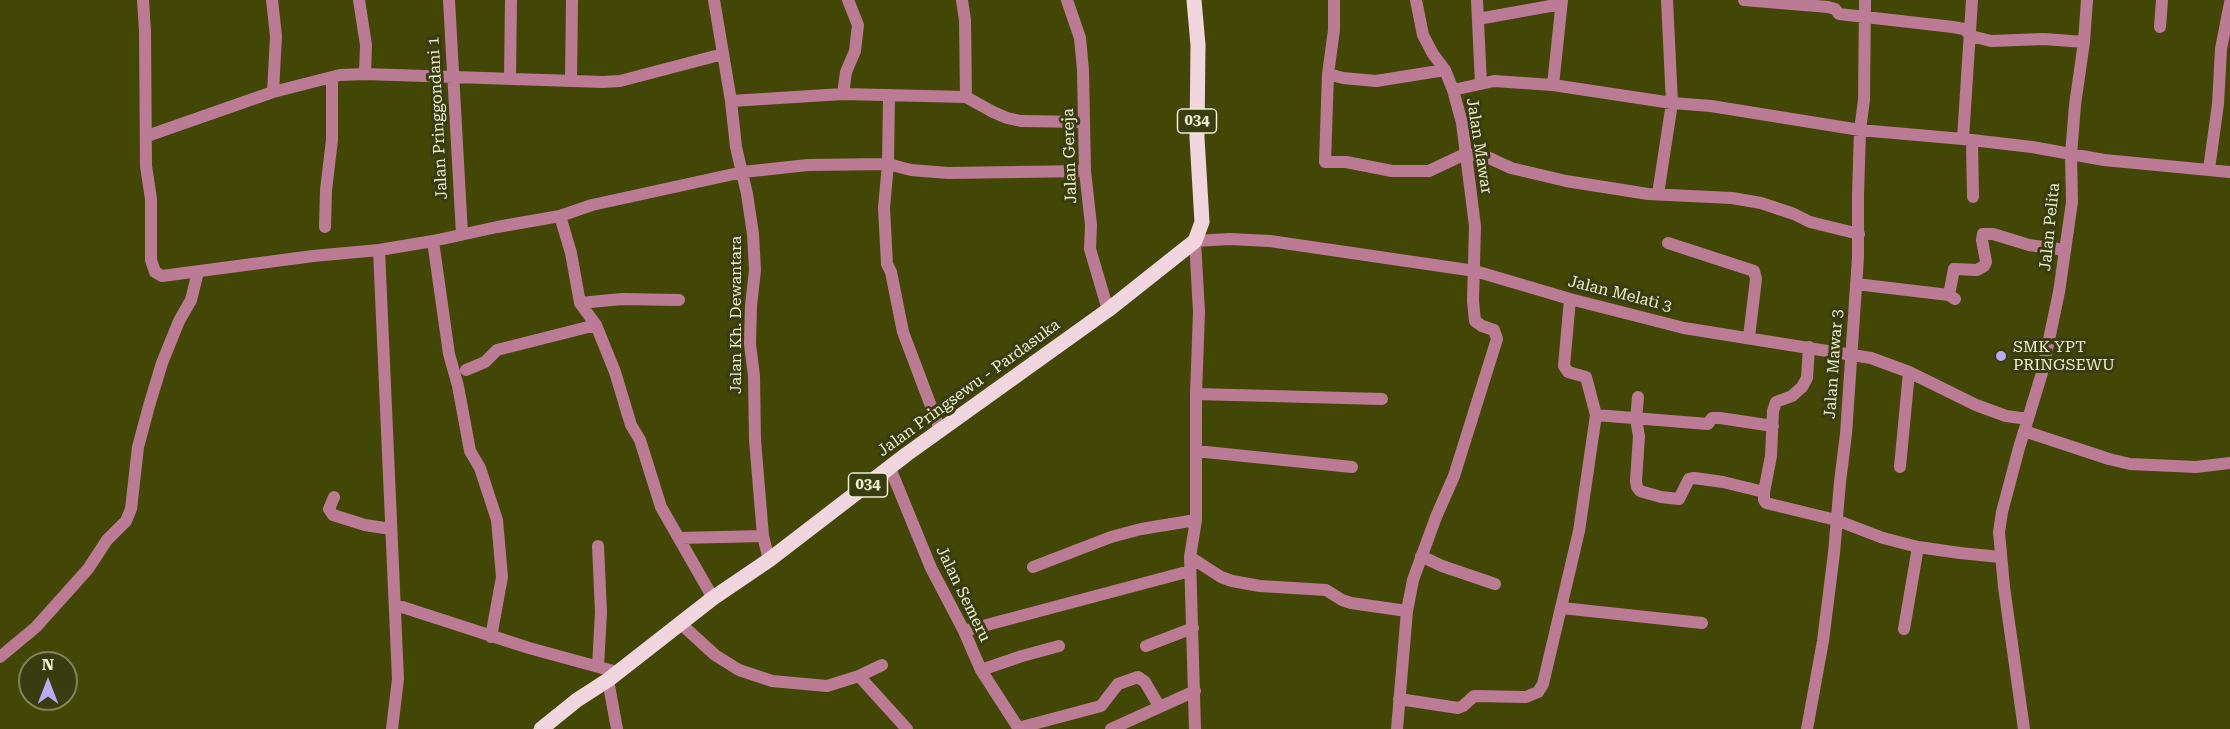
<!DOCTYPE html>
<html>
<head>
<meta charset="utf-8">
<style>
  body { margin:0 }
  #map { position:relative; width:2230px; height:729px; overflow:hidden; background:#434705; font-family:"Roboto Serif",serif }
  canvas { display:block }
  .north { position:absolute; left:18px; top:651px; width:60px; height:60px; box-sizing:border-box; background:#383c0e; border:2px solid #80845c; border-radius:50%; rotate:0deg; font-size:16px; font-weight:700; line-height:24px; text-align:center; color:#ecf0d1 }
  .north::after { content:''; display:block; margin:auto; width:21px; height:27px; background:#bbaaf6; clip-path:polygon(50% 0,100% 100%,50% 72%,0 100%) }
</style>
</head>
<body>
<div id="map">
<canvas width="2230" height="729"></canvas>
<div class="north">N</div>
</div>
<script>
const c = document.querySelector('canvas').getContext('2d');
c.lineJoin = 'round';
const shape = rows => new Path2D(rows.map(r => 'M' + r).join(''));
function trace(path, color, width, dash) { c.strokeStyle = color; c.lineWidth = width; c.lineCap = dash ? 'butt' : 'round'; c.setLineDash(dash || []); c.stroke(path); }
function drawText(font, color, halo, rows, align = 'center') {
  c.font = font + ' "Roboto Serif",serif'; c.lineWidth = 6; c.setLineDash([]); c.textBaseline = 'middle'; c.strokeStyle = halo; c.fillStyle = color; for (const [text, x, y, turn = 0] of rows) {
    c.save(); c.translate(x, y); c.rotate((+turn || 0) * Math.PI / 180); c.textAlign = isNaN(turn) ? turn : align; if (halo) c.strokeText(text, 0, 0); c.fillText(text, 0, 0); c.restore();
  }
}
trace(shape([
  [143,0,145,31,146,166,151,199,151,260,155,272,162,276,313,256,379,250,433,241,497,227,560,216,592,205,743,172,808,165,888,164,911,170,948,173,1085,171],
  [272,0,276,36,273,92],
  [359,0,366,45,365,74],
  [449,0,462,234],
  [714,0,731,101,736,147,747,194,753,234,755,270,751,306,750,344,754,376,755,440,763,536,769,560],
  [962,0,965,20,966,97],
  [1067,0,1080,38,1083,70,1085,171,1091,225,1090,249,1108,310],
  [1334,0,1334,30,1328,74,1325,162,1346,162,1392,171,1429,171,1465,154,1485,156,1511,168,1566,181,1648,194,1732,198,1761,203,1794,214,1810,222,1859,234],
  [1477,0,1481,84],
  [1744,0,1828,7,1835,9,1839,14,1953,27,1964,29,1971,36,1991,41,2044,39,2084,42],
  [1478,19,1561,4],
  [2160,27,2162,0],
  [1328,74,1343,78,1376,81,1445,70],
  [510,78,511,0],
  [571,81,572,0],
  [1553,85,1562,0],
  [1453,90,1494,81,1553,85,1672,103,1711,106,1860,130,1963,139,2032,147,2104,160,2230,172],
  [843,94,846,72,855,51,858,25,848,0],
  [889,95,888,164,884,208,887,264,891,272,903,332,940,430],
  [731,101,843,94,966,97,993,112,1007,118,1021,121,1084,122],
  [147,136,273,92,340,75,365,74,603,82,620,81,723,54],
  [1963,139,1972,0],
  [1972,142,1973,197],
  [2209,169,2218,104,2221,49,2230,3],
  [1658,194,1672,103,1667,0],
  [560,216,571,253,580,303,596,325,615,372,631,425,640,440,661,507,713,598],
  [325,227,326,190,332,140,332,77],
  [433,241,449,354,458,386,470,451,480,468,497,520,502,577,491,637],
  [1668,243,1754,271,1756,279,1749,337],
  [379,250,398,679,392,729],
  [1856,284,1949,295,1955,299],
  [1949,295,1954,269,1977,270,1984,266,1986,262,1982,240,1983,234,1993,234,2029,245,2065,250],
  [580,303,622,299,679,300],
  [1809,347,1807,378,1802,387,1792,396,1776,402,1773,411,1771,456,1764,492,1764,500,1766,503,1836,520,1883,538,1918,547,1960,553,2000,557],
  [466,370,485,362,497,350,596,325],
  [1196,394,1382,399],
  [1638,397,1636,419,1639,436,1636,481,1637,487,1640,491,1661,497,1679,499,1689,479,1694,478,1723,482,1764,492],
  [1596,415,1708,424,1712,418,1720,418,1773,426],
  [2024,431,2109,459,2130,464,2196,467,2230,463],
  [1196,451,1352,467],
  [1900,467,1909,372],
  [890,468,931,568,964,631,981,670,1019,729],
  [334,497,329,509,333,515,365,525,391,529],
  [680,538,763,536],
  [1421,556,1442,566,1495,584],
  [1190,557,1221,577,1232,581,1260,586,1326,590,1342,600,1351,603,1407,611],
  [1033,567,1111,537,1141,529,1196,520],
  [396,605,529,648,617,672],
  [1562,608,1702,623],
  [681,624,715,655,739,670,772,681,827,686,859,676,882,665],
  [1904,629,1918,547],
  [964,631,1190,571],
  [1146,646,1193,628],
  [0,657,36,627,88,569,107,540,126,521,131,509,138,447,149,406,162,363,179,321,191,300,198,272],
  [598,666,601,612,598,546],
  [981,670,1022,656,1059,646],
  [859,676,907,729],
  [608,680,617,729],
  [1399,699,1458,708,1463,706,1474,696,1526,697,1538,692,1543,684,1579,531,1596,415,1586,377,1568,372,1564,366,1570,299],
  [1018,728,1101,706,1118,684,1138,677,1145,682,1159,706],
  [1111,729,1195,691],
  [1195,729,1190,557,1196,520,1196,394,1199,312,1195,241,1230,239,1270,241,1475,271,1570,299,1684,328,1871,358,1909,372,1976,405,2006,416,2028,419],
  [1397,729,1407,611,1413,580,1436,517,1454,476,1497,339,1494,330,1482,326,1475,321,1473,301,1475,226,1462,123,1453,90,1445,70,1433,54,1423,35,1416,0],
  [1807,729,1823,641,1834,553,1840,482,1846,434,1858,257,1858,195,1860,130,1864,100,1865,0],
  [2024,729,2004,587,1999,532,2002,512,2019,448,2042,373,2059,292,2072,202,2071,155,2075,105,2084,42,2087,0]
]), '#bb7b95', 12);
trace(shape([
  [541,729,577,700,608,680,713,598,769,560,907,454,1108,310,1195,241,1202,222,1197,138,1198,45,1194,0]
]), '#f1d6e0', 15);
for (const [x, y, r, color] of [
  [2001,356,6,"#bbaaf6"]
]) { const dot = new Path2D(); dot.arc(x, y, r, 0, 2 * Math.PI); c.fillStyle = color; c.fill(dot); trace(dot, '#383c0e', 2); }
for (const [x, y, w] of [
  [1197,121,39],
  [868,485,39]
]) { const box = new Path2D(); box.roundRect(x - w / 2, y - 12, w, 24, 4.5); c.fillStyle = '#383c0e'; c.fill(box); trace(box, '#ecf0d1', 1.5); }
drawText('bold 15px', '#ecf0d1', null, [
  ["034",1197,121],
  ["034",868,485]
]);
drawText('16px', '#ecf0d1', '#383c0e', [
  ["Jalan Pringgondani 1",438,118,-93],
  ["Jalan Mawar",1479,146,81],
  ["Jalan Gereja",1070,156,-92],
  ["Jalan Pelita",2050,227,-84],
  ["Jalan Melati 3",1620,294,14],
  ["Jalan Kh. Dewantara",736,315,-90],
  ["Jalan Mawar 3",1834,364,-86],
  ["Jalan Pringsewu - Pardasuka",969,388,-36],
  ["Jalan Semeru",963,594,64]
]);
drawText('16px', '#ecf0d1', '#383c0e', [
  ["SMK YPT",2013,347],
  ["PRINGSEWU",2013,365]
], 'left');
</script>
</body>
</html>
